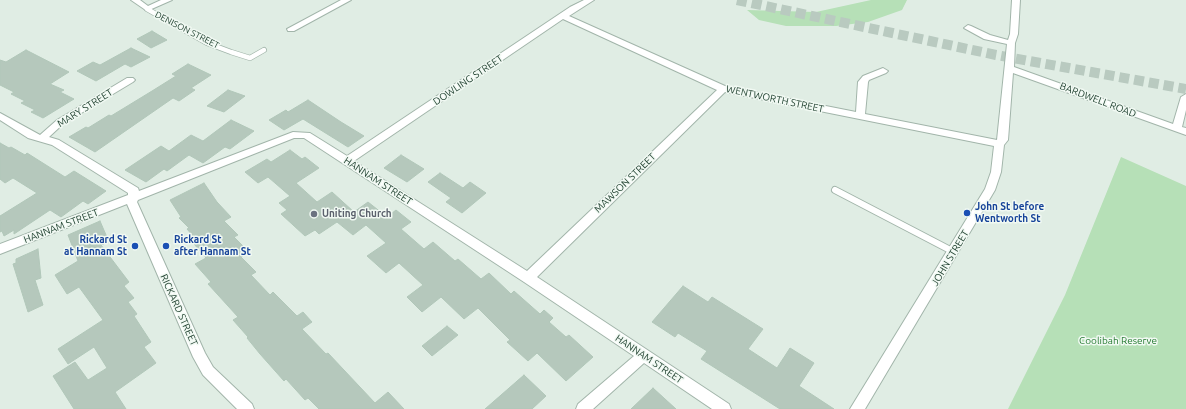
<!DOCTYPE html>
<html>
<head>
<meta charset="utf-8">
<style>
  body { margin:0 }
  canvas { display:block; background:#e0ede4 }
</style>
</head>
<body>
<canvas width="1186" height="409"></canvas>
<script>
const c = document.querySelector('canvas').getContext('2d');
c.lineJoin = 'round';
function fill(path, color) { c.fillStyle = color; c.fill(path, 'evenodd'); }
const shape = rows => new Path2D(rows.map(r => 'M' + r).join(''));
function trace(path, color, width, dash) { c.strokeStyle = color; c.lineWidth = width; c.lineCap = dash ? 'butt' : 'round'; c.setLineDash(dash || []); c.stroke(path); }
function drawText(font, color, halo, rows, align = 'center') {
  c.font = font + ' Ubuntu,sans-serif'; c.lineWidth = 3; c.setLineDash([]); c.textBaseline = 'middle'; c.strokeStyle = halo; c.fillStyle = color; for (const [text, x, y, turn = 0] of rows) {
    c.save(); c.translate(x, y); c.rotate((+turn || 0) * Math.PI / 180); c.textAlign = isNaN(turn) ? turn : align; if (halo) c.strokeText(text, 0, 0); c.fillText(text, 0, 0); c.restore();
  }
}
fill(shape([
  [871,0,907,0,902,10,868,22,836,26,786,26,759,20,747,10,816,12],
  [1121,157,1186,186,1186,409,1008,409,1065,295]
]), '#b6e0b7');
const building = shape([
  [152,31,167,40,151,48,137,39,152,31],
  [131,48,150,57,131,67,125,64,96,81,77,71,93,62,100,65,131,48],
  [26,50,69,72,50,84,64,90,60,92,74,99,43,118,31,112,35,110,21,103,25,101,11,94,14,92,0,85,0,60,6,62,26,50],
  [188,64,211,75,191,88,195,90,179,101,173,98,95,152,69,137,86,127,88,128,109,115,111,116,152,91,176,76,172,74,188,64],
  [228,90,245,96,224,112,207,106,228,90],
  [308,100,341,122,364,136,348,147,303,119,284,130,269,120,286,110,288,112,308,100],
  [231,120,254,131,230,149,225,147,203,163,189,155,167,171,164,169,146,182,125,170,161,146,169,151,191,135,203,141,231,120],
  [0,143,9,148,11,147,25,155,27,153,65,177,74,171,106,191,88,204,83,201,61,217,50,210,14,234,14,230,4,236,2,231,0,232,0,216,37,193,13,178,5,183,0,179,0,143],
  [290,150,302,159,305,157,319,168,296,183,317,202,332,192,354,212,368,202,387,217,396,210,411,222,401,229,424,249,433,242,455,261,458,259,481,279,489,273,511,294,514,291,540,314,544,310,553,318,549,322,566,337,569,335,593,357,566,381,537,353,528,361,507,342,510,340,478,308,464,319,441,297,422,312,407,297,423,285,399,263,386,273,367,256,386,243,366,225,353,235,337,222,319,234,315,230,305,236,281,214,287,210,279,203,290,196,268,177,258,183,245,172,267,159,271,162,290,150],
  [401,155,424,169,407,182,384,168,401,155],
  [440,173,463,188,470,182,486,193,462,213,446,202,451,198,428,182,440,173],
  [204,183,217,202,231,217,224,221,238,235,234,237,249,252,241,257,256,272,251,275,270,295,273,292,297,316,303,312,312,322,302,329,326,354,328,353,375,403,388,392,404,409,319,409,308,398,305,400,286,379,284,381,260,354,247,338,248,337,233,320,238,317,208,284,211,282,195,264,206,258,194,244,198,242,187,229,189,228,179,218,181,217,170,200,204,183],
  [100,221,109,242,101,245,129,282,124,286,134,298,128,302,137,314,134,316,151,342,144,347,156,363,115,392,126,409,74,409,53,376,75,362,88,380,107,368,94,347,68,364,58,349,103,320,79,287,67,294,55,275,78,261,68,235,100,221],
  [38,249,41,278,35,280,43,305,28,312,13,264,16,263,16,259,38,249],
  [683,286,708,302,712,297,763,329,748,349,777,368,790,348,814,363,799,386,834,409,780,409,701,359,707,351,678,333,675,337,652,322,683,286],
  [447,326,458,335,432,356,422,346,447,326],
  [524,375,546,396,532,409,485,409,524,375],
  [653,388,676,409,631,409,653,388]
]);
fill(building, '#b5c8bc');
trace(building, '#b1c7b9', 1);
trace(shape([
  [737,0,996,55,1186,89]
]), '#b9cac0', 10, [10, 5]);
const laneFar1 = shape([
  [147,9,207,43,231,52,250,58,264,50]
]);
const lane = shape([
  [835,190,954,252]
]);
const street = shape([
  [131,0,140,0,148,6,161,0,172,0,147,11,131,0],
  [341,0,351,0,294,31,288,31,287,29,341,0],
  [584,0,594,0,569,16,725,86,856,112,858,82,863,76,883,68,888,71,886,73,869,80,868,82,865,114,997,140,1007,44,984,39,964,28,968,25,971,26,990,35,1008,40,1010,34,1012,0,1020,0,1018,34,1015,43,1014,67,1173,124,1181,97,1186,94,1186,110,1182,127,1186,128,1186,135,1013,73,1008,140,1004,145,1001,172,995,190,865,409,850,409,985,189,991,172,994,146,725,92,537,277,729,404,731,409,712,409,644,363,593,409,576,409,578,404,634,356,524,282,304,138,294,138,138,200,137,202,205,353,213,367,252,404,254,409,237,409,203,375,193,357,127,204,0,254,0,244,128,195,128,193,52,145,28,138,0,120,0,113,40,135,57,120,127,78,133,78,135,80,133,82,63,124,49,137,59,140,138,188,139,191,293,132,310,133,347,156,570,7,584,0],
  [563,19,717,90,527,271,354,161,563,19]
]);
trace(laneFar1, '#a2b5aa', 6);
trace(lane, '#a2b5aa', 8);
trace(street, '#a2b5aa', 2);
trace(laneFar1, '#fff', 4.5);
trace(lane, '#fff', 6);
fill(street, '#fff');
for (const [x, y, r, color] of [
  [967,213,4,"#1a4fb4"],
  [314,214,4,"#6b7280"],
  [135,246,4,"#1a4fb4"],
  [166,246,4,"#1a4fb4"]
]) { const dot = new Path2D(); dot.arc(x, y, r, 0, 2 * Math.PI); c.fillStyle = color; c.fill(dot); trace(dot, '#f1f9f3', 1.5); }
drawText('9px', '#1e3f2e', '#f1f9f3', [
  ["DENISON STREET",187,30,27]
]);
drawText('10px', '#1e3f2e', '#f1f9f3', [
  ["DOWLING STREET",468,80,-34],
  ["WENTWORTH STREET",775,99,12],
  ["BARDWELL ROAD",1098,100,21],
  ["MARY STREET",85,108,-32],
  ["HANNAM STREET",378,181,33],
  ["MAWSON STREET",625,183,-44],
  ["HANNAM STREET",61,226,-21],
  ["JOHN STREET",950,258,-59],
  ["RICKARD STREET",179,310,66],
  ["HANNAM STREET",649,359,34]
]);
drawText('bold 10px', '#164399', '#f1f9f3', [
  ["John St before",975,207],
  ["Wentworth St",975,219],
  ["Rickard St",127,240,"right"],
  ["at Hannam St",127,252,"right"],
  ["Rickard St",174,240],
  ["after Hannam St",174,252]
], 'left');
drawText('bold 10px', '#5b616d', '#f1f9f3', [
  ["Uniting Church",322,214]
], 'left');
drawText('10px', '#247a30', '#f1f9f3', [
  ["Coolibah Reserve",1118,341]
]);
</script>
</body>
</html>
